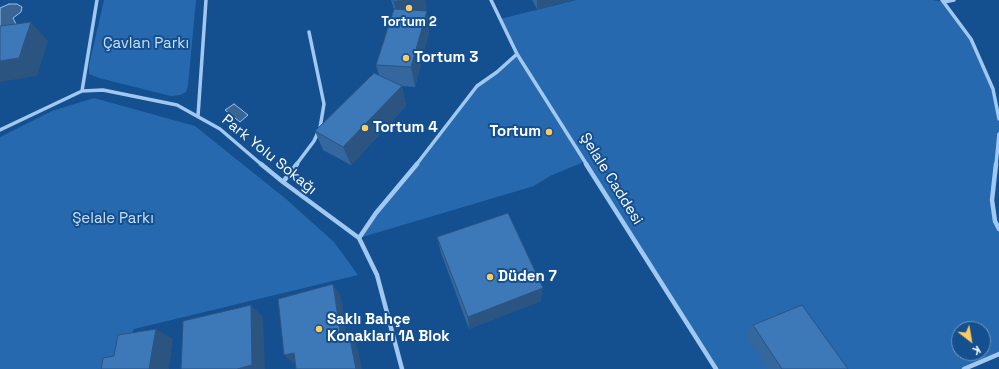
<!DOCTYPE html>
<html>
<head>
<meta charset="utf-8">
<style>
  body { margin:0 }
  #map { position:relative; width:999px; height:369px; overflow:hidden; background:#144f8f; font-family:"Space Grotesk",sans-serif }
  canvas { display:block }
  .north { position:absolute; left:951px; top:321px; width:40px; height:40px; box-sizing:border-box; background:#144f8f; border:1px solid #7295bc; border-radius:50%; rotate:149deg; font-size:11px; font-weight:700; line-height:16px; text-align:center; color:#fff }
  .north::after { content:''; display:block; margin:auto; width:14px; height:18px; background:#ffcb60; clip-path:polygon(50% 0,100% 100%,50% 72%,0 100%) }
</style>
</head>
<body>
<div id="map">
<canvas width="999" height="369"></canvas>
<div class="north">K</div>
</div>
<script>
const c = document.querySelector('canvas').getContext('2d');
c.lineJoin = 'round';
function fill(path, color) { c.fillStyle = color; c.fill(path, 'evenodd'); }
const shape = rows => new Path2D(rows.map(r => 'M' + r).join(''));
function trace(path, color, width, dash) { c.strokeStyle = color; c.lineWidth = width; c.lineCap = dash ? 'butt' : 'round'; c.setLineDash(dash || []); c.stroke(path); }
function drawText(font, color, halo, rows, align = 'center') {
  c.font = font + ' "Space Grotesk",sans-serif'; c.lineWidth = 4; c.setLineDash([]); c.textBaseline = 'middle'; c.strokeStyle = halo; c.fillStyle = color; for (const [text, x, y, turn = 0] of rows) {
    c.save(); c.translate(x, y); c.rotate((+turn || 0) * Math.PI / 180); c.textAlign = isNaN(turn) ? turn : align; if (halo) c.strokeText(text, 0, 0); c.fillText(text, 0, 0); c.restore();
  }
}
fill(shape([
  [104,0,196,0,188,85,186,92,180,95,171,96,99,78,89,74,89,65],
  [576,0,932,0,944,2,971,39,993,89,999,119,999,134,992,200,999,229,999,354,964,369,716,369,586,161,550,176,534,186,359,238,477,86,517,54,500,19],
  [959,329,983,329,983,353,959,353],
  [94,98,195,126,286,199,334,242,358,275,134,329,116,369,0,369,0,137,52,111]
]), '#2669ae');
const water = shape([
  [9,4,17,4,22,7,21,12,13,18,17,26,0,28,0,8,9,4],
  [234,104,248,115,240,122,225,110,234,104]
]);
fill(water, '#3a6493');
trace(water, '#92c3f4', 1);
trace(shape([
  [491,0,517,54,587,165],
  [942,0,971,39,993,89,999,119],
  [944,2,954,0],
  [82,91,97,0],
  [198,116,206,0],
  [0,130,82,91,103,90,177,105,220,129,262,165],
  [296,165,314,141,320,128,324,104,309,32],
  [416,165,477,86,497,72,517,54],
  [996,165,999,134]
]), '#a0c8f1', 3.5);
trace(shape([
  [261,164,283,182,359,238],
  [586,164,716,369],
  [996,164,992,200,995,221,999,229],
  [283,182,297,164],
  [402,369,377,275,359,238,376,213,417,164],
  [964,369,999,354]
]), '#a0c8f1', 4.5);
fill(shape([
  [391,0,425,0,429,32,415,87,402,86,406,106,351,165,323,150,315,131,379,75,376,65,394,9],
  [532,0,572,0,537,9],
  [437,237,541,301,469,329,441,253],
  [753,325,848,369,767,369,744,333]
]), '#34679e');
fill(shape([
  [402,0,425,0,429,32,415,87,411,67,398,23,394,2],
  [537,0,572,0,537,9],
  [31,22,48,41,37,76,0,82,0,61],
  [402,86,406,106,351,165,343,147],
  [333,284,341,296,349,348,341,337],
  [543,288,541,301,469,329,468,317],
  [251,305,263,317,265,369,237,369],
  [156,329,173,339,169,369,149,369],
  [349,334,357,345,362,369,356,369],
  [294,353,295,365,284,355]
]), '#2b5481');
const building = shape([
  [393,0,402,0,394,2,393,0],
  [394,9,427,11,411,67,376,65,394,9],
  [31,22,19,58,0,61,0,26,31,22],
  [374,73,402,86,343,147,315,131,374,73],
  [508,213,543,288,468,317,437,237,508,213],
  [333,284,341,337,349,334,356,369,296,369,294,353,284,355,278,299,333,284],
  [251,305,252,365,237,369,181,369,183,321,251,305],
  [802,305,848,369,782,369,753,325,802,305],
  [156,329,149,369,101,369,103,358,114,356,118,335,156,329]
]);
fill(building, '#3d78b8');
trace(building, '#2b5481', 1);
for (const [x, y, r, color] of [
  [409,8,4,"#ffcb60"],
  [406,58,4,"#ffcb60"],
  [365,128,4,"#ffcb60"],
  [549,132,4,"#ffcb60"],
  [490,277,4,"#ffcb60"],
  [319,329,4,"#ffcb60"]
]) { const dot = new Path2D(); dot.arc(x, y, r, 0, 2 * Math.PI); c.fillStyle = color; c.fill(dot); trace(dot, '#144f8f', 1.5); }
drawText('bold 13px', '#fff', '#144f8f', [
  ["Tortum 2",409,22]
]);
drawText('15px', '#c7e1fc', '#144f8f', [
  ["Çavlan Parkı",146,44],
  ["Şelale Parkı",113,219]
]);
drawText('bold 15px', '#fff', '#144f8f', [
  ["Tortum 3",414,58],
  ["Tortum 4",373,128],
  ["Tortum",541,132,"right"],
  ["Düden 7",498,277],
  ["Saklı Bahçe",327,320],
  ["Konakları 1A Blok",327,337]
], 'left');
drawText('15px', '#fff', '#144f8f', [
  ["Park Yolu Sokağı",269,155,39],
  ["Şelale Caddesi",611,179,58]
]);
</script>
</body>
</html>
